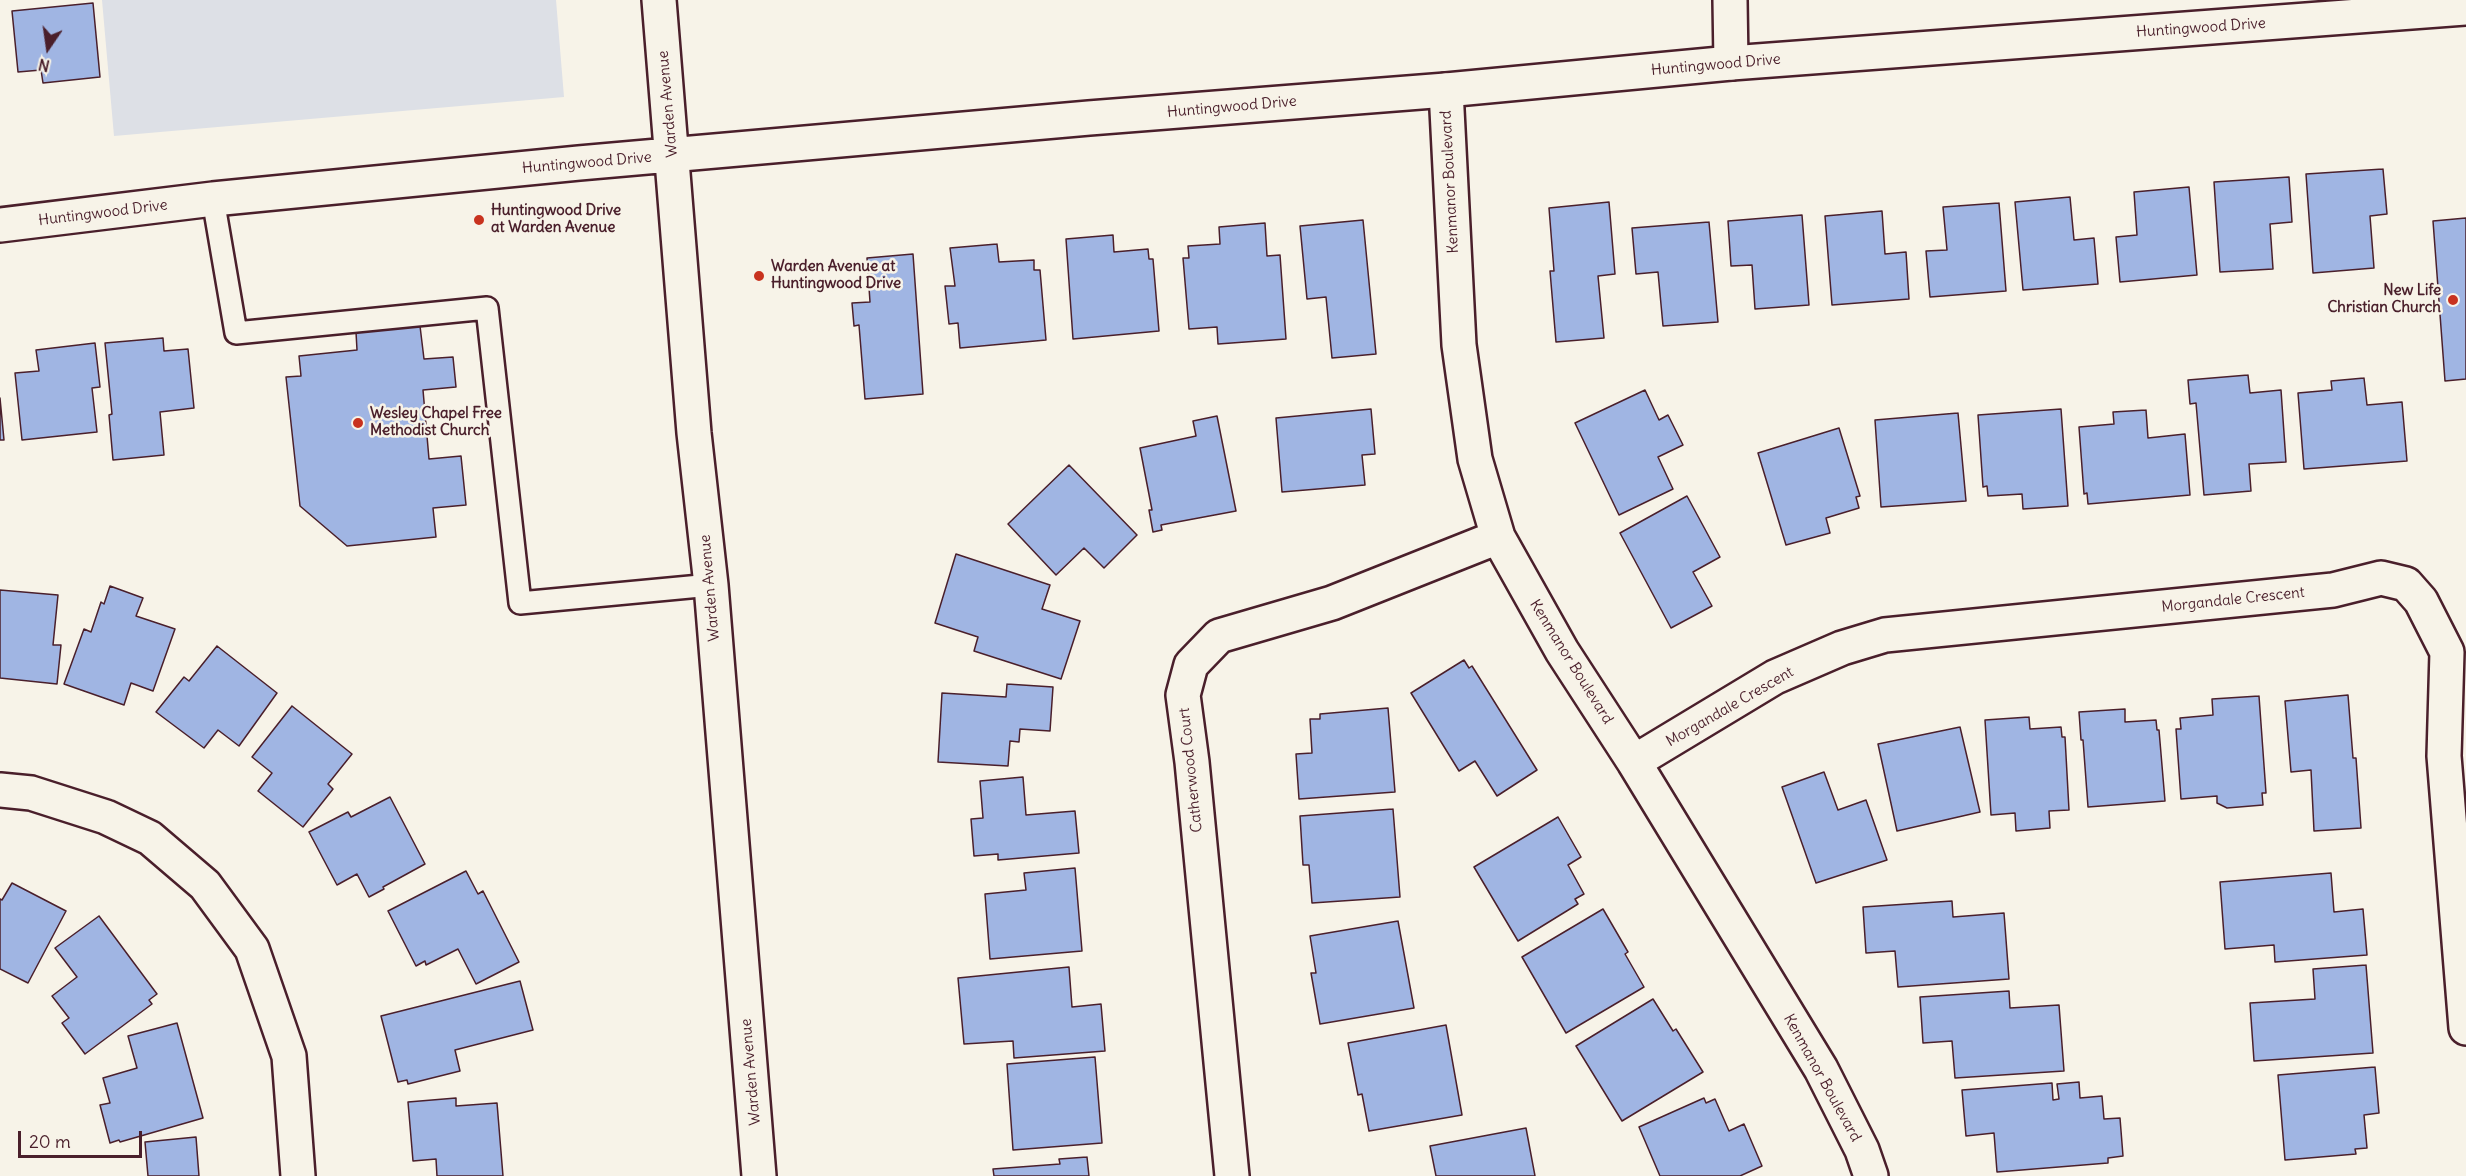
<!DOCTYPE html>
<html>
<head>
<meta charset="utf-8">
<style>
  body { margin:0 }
  #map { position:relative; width:2466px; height:1176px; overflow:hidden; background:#f7f3e8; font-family:Delius,sans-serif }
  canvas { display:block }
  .north { position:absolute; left:18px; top:18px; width:60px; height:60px; -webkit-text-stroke:4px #f7f3e8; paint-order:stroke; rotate:193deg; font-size:16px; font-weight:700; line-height:24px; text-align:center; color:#4a1f2b }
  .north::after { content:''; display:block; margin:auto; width:21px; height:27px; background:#4a1f2b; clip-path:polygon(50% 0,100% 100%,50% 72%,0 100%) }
  .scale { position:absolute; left:18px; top:1131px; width:124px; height:27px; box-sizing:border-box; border:3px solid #4a1f2b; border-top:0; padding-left:8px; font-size:18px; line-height:21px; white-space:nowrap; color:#4a1f2b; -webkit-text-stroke:4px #f7f3e8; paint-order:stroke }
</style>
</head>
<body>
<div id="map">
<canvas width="2466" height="1176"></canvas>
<div class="north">N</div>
<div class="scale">20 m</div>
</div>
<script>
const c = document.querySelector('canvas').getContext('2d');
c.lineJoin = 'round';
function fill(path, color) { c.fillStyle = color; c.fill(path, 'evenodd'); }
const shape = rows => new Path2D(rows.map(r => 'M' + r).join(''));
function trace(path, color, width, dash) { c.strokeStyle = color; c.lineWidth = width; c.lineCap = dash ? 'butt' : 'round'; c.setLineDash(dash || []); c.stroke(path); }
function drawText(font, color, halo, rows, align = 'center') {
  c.font = font + ' Delius,sans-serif'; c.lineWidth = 5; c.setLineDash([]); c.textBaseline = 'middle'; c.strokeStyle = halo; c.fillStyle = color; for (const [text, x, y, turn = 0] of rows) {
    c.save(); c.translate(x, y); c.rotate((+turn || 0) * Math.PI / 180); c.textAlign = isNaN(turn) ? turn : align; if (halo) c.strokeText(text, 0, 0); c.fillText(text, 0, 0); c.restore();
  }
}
fill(shape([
  [102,0,556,0,564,97,114,136]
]), '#dde0e6');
const building = shape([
  [93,3,100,77,43,83,41,70,18,72,12,11,93,3],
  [2383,169,2387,214,2370,216,2374,268,2313,273,2306,174,2383,169],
  [2289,177,2292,222,2270,224,2273,269,2220,272,2214,182,2289,177],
  [2189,187,2197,275,2120,282,2116,237,2137,235,2134,192,2189,187],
  [2070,197,2074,240,2094,238,2098,284,2023,290,2015,202,2070,197],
  [1609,202,1615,274,1598,276,1604,338,1556,342,1550,271,1554,271,1549,208,1609,202],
  [1999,203,2006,291,1930,297,1926,251,1947,250,1943,207,1999,203],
  [1882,211,1885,254,1906,252,1909,299,1832,305,1825,216,1882,211],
  [1802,215,1809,305,1755,309,1752,265,1731,266,1728,221,1802,215],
  [2466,218,2466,379,2445,381,2433,221,2466,218],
  [1363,220,1376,354,1332,358,1326,297,1307,299,1300,226,1363,220],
  [1709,222,1718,322,1663,326,1658,272,1636,274,1632,228,1709,222],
  [1265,223,1267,256,1280,255,1286,339,1218,344,1217,327,1189,329,1183,258,1189,258,1188,246,1220,244,1219,227,1265,223],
  [1113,235,1114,252,1148,249,1149,259,1153,259,1159,331,1073,339,1066,239,1113,235],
  [997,244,999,262,1034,260,1034,270,1040,270,1046,340,960,348,958,323,949,324,945,286,955,286,950,248,997,244],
  [913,254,923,394,865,399,859,325,854,326,852,303,870,302,867,258,913,254],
  [420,326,424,359,453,357,456,387,423,390,429,459,461,456,466,505,433,508,436,537,347,546,300,506,286,377,301,376,299,356,357,350,356,332,420,326],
  [163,338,164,351,188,349,194,408,160,412,164,455,113,460,109,415,112,414,105,343,163,338],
  [95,343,100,387,92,388,97,432,22,440,15,373,39,371,36,350,95,343],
  [2248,375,2250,393,2281,390,2286,462,2249,464,2251,491,2204,495,2196,403,2190,404,2188,380,2248,375],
  [2364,378,2367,405,2402,402,2407,461,2304,469,2298,393,2332,390,2331,381,2364,378],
  [1645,390,1659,420,1668,415,1683,445,1658,457,1673,489,1619,515,1575,423,1645,390],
  [0,398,4,440,0,440,0,398],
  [1371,409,1375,454,1362,455,1365,485,1282,492,1276,418,1371,409],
  [2061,409,2068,506,2023,509,2022,494,1988,496,1987,486,1983,487,1978,415,2061,409],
  [2146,410,2148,438,2185,434,2190,495,2088,504,2087,493,2084,494,2079,427,2114,424,2113,412,2146,410],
  [1958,413,1966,501,1881,507,1875,420,1958,413],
  [1217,416,1236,511,1161,525,1162,530,1153,532,1149,510,1152,510,1140,448,1196,436,1193,421,1217,416],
  [1839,428,1860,496,1856,497,1859,508,1826,518,1830,533,1786,545,1758,453,1839,428],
  [1069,465,1137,535,1104,568,1084,548,1056,575,1008,524,1069,465],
  [1687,496,1720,557,1693,572,1712,606,1671,628,1620,533,1687,496],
  [956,554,1050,585,1042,609,1080,621,1061,679,974,651,978,637,935,623,956,554],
  [110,586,143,598,136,616,175,629,153,691,131,683,124,705,64,684,84,629,91,632,101,602,104,604,110,586],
  [0,590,58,595,53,645,61,645,57,684,0,678,0,590],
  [217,646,277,693,239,746,218,730,204,748,156,712,184,677,189,681,217,646],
  [1464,660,1469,668,1472,666,1537,770,1497,796,1475,761,1459,771,1411,693,1464,660],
  [1007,684,1053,687,1050,731,1020,729,1019,742,1010,741,1008,766,938,762,942,693,1006,697,1007,684],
  [2348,695,2353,758,2356,758,2361,828,2314,831,2311,770,2291,772,2285,701,2348,695],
  [2259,696,2266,793,2262,793,2263,805,2227,808,2217,803,2217,796,2181,799,2176,729,2181,729,2180,718,2213,715,2212,699,2259,696],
  [292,706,352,754,328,784,333,789,303,827,258,791,272,773,252,757,292,706],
  [1388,708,1395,792,1299,799,1296,754,1312,753,1310,719,1320,719,1320,714,1388,708],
  [2125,709,2125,722,2156,720,2157,730,2159,730,2165,801,2088,807,2083,740,2081,740,2079,712,2125,709],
  [2029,717,2030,729,2061,727,2062,737,2065,737,2069,810,2049,811,2050,828,2016,831,2015,813,1991,815,1985,720,2029,717],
  [1960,727,1980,812,1897,831,1878,744,1960,727],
  [1824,772,1838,810,1866,800,1887,860,1816,883,1782,787,1824,772],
  [1023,777,1026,815,1075,811,1079,853,998,860,998,854,974,856,971,819,983,818,980,781,1023,777],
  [390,797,425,864,383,887,384,889,369,897,357,874,337,885,309,832,348,812,351,817,390,797],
  [1393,809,1400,897,1312,903,1309,865,1303,865,1300,816,1393,809],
  [1558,817,1581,857,1568,865,1584,894,1575,899,1578,904,1518,941,1474,867,1558,817],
  [1075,868,1082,951,990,959,985,894,1026,890,1024,873,1075,868],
  [466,871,478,894,483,891,519,962,476,984,458,949,426,965,425,961,416,966,388,911,466,871],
  [2331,873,2334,912,2363,909,2367,955,2275,962,2274,945,2225,949,2220,882,2331,873],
  [12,883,66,911,28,983,0,969,0,899,2,900,12,883],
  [1952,901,1953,917,2004,913,2009,979,1898,987,1895,951,1866,953,1863,907,1952,901],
  [1603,909,1628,952,1625,954,1644,987,1566,1033,1522,957,1603,909],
  [99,916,157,994,149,1000,152,1004,85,1054,62,1023,69,1018,52,996,77,977,55,948,99,916],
  [1398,921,1414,1008,1320,1024,1311,973,1316,973,1310,936,1398,921],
  [2366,965,2373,1053,2254,1061,2250,1003,2315,999,2313,969,2366,965],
  [1069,967,1072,1007,1101,1004,1105,1051,1014,1058,1013,1041,964,1044,958,978,1069,967],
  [520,981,533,1030,455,1050,460,1071,408,1084,407,1080,398,1082,381,1016,520,981],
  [2009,991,2010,1008,2059,1005,2064,1071,1955,1078,1952,1041,1923,1043,1920,997,2009,991],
  [1653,999,1673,1031,1676,1029,1703,1072,1622,1121,1576,1046,1653,999],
  [177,1023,203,1118,120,1142,119,1140,110,1143,100,1105,110,1103,103,1078,137,1068,128,1036,177,1023],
  [1446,1025,1462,1115,1369,1131,1362,1094,1358,1095,1348,1043,1446,1025],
  [1095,1057,1102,1143,1013,1150,1007,1064,1095,1057],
  [2375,1067,2379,1113,2364,1115,2367,1148,2355,1149,2356,1154,2285,1160,2278,1075,2375,1067],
  [2079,1082,2080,1098,2102,1096,2104,1119,2120,1118,2123,1156,2108,1158,2108,1163,1997,1172,1994,1133,1966,1136,1962,1090,2052,1083,2053,1100,2059,1099,2057,1084,2079,1082],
  [456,1098,456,1106,497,1103,503,1176,437,1176,436,1159,413,1161,408,1102,456,1098],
  [1704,1098,1706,1103,1715,1099,1729,1131,1744,1124,1762,1166,1740,1176,1660,1176,1639,1127,1704,1098],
  [1526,1128,1535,1176,1436,1176,1430,1146,1526,1128],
  [196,1137,199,1176,148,1176,145,1142,196,1137],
  [1087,1157,1089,1176,994,1176,993,1169,1060,1164,1059,1159,1087,1157]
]);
fill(building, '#a0b5e3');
trace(building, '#4a1f2b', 1.5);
const lane = shape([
  [213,199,236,333,487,308,520,603,711,585]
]);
const street = shape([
  [1730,0,1731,63],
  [1446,90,1459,345,1475,459,1498,537,1562,651,1634,762,1821,1069,1862,1150,1871,1176],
  [1634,762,1775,677,1842,648,1885,635,2333,590,2381,578,2406,584,2421,601,2447,652,2444,756,2466,1028],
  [0,790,31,793,106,817,150,838,205,885,252,949,289,1056,298,1176],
  [1232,1176,1192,762,1183,695,1191,665,1219,636,1332,603,1498,537]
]);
const secondary = shape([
  [659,0,694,433,711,585,759,1176],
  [0,225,213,199,579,163,1089,118,1446,90,1731,63,2466,8]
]);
trace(lane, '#4a1f2b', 26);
trace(street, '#4a1f2b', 38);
trace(secondary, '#4a1f2b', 38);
trace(lane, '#f7f3e8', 21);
trace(street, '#f7f3e8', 33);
trace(secondary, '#f7f3e8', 33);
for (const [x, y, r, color] of [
  [479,220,6,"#c8321e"],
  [759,276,6,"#c8321e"],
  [2453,300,6,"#c8321e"],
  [358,423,6,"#c8321e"]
]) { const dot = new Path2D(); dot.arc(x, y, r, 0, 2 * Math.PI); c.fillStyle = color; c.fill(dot); trace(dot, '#f7f3e8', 2); }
drawText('15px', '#4a1f2b', '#f7f3e8', [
  ["Huntingwood Drive",2201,28,-4],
  ["Huntingwood Drive",1716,65,-5],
  ["Warden Avenue",668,104,-95],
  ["Huntingwood Drive",1232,107,-5],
  ["Huntingwood Drive",587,163,-5],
  ["Kenmanor Boulevard",1450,182,-93],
  ["Huntingwood Drive",103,213,-7],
  ["Warden Avenue",710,588,-95],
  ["Morgandale Crescent",2233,600,-6],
  ["Kenmanor Boulevard",1571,662,58],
  ["Morgandale Crescent",1730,707,-30],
  ["Catherwood Court",1191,770,-96],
  ["Warden Avenue",751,1072,-95],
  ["Kenmanor Boulevard",1822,1078,61]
]);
drawText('bold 15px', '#4a1f2b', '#f7f3e8', [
  ["Huntingwood Drive",491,211],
  ["at Warden Avenue",491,228],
  ["Warden Avenue at",771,267],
  ["Huntingwood Drive",771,284],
  ["New Life",2441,291,"right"],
  ["Christian Church",2441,308,"right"],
  ["Wesley Chapel Free",370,414],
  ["Methodist Church",370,431]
], 'left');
</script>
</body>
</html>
